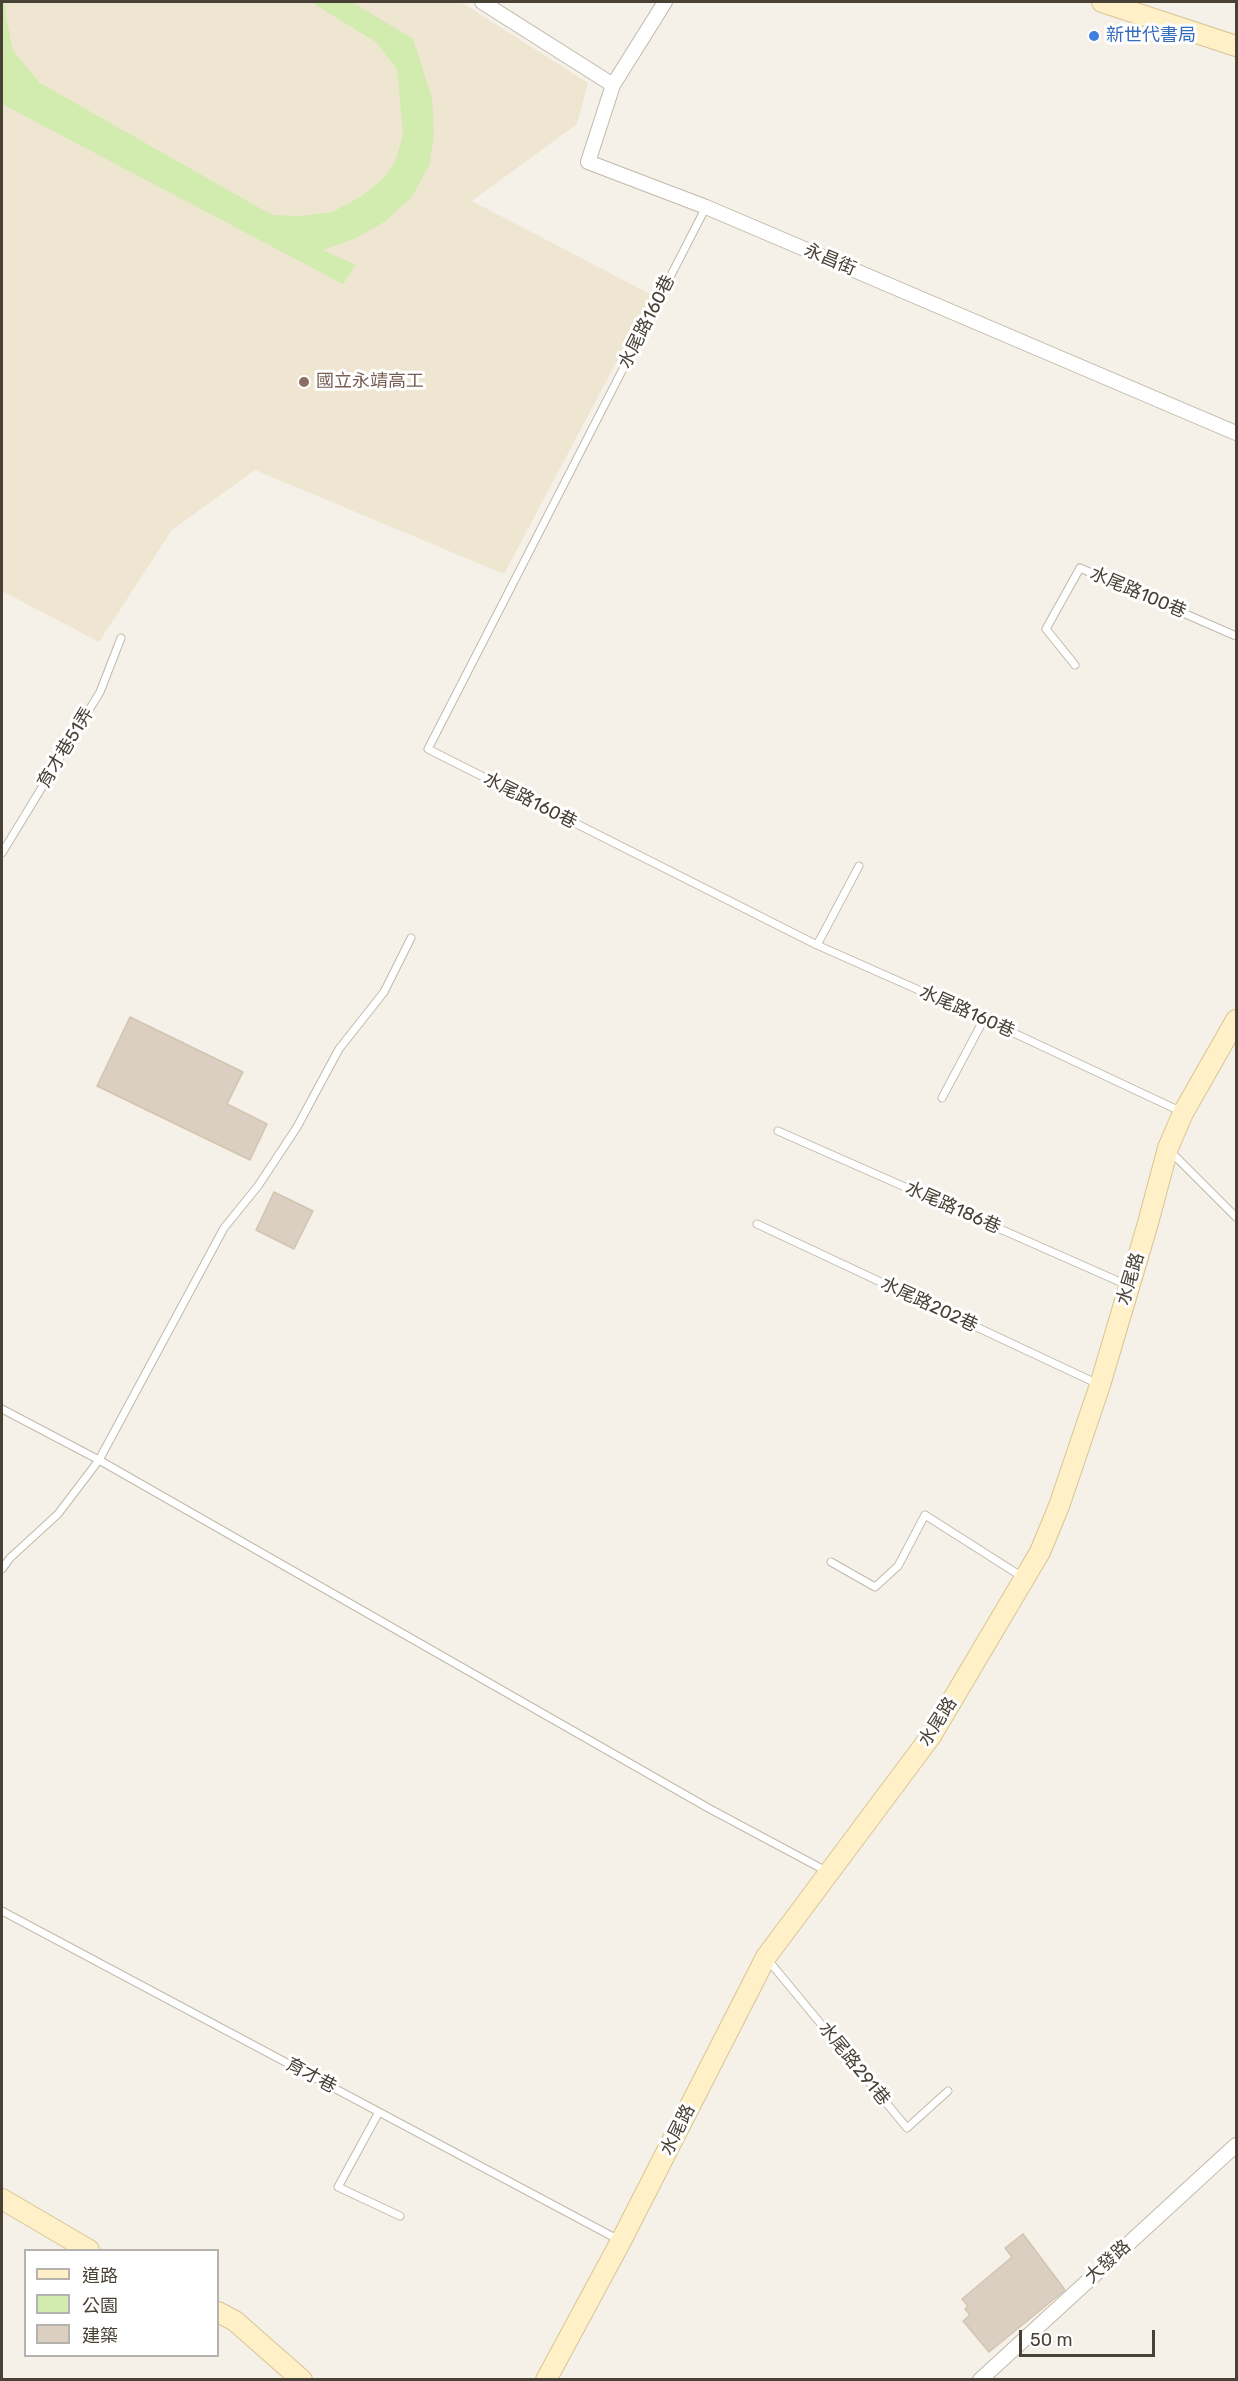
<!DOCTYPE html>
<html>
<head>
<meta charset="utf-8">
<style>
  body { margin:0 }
  #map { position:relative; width:1238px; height:2381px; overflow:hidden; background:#f5f1e8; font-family:Rubik,"Noto Sans TC",sans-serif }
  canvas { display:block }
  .frame { position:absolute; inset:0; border:3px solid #494136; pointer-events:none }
  .legend { position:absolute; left:24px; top:2249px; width:195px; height:108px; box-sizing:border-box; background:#fff; border:2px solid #b6b3af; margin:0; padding:8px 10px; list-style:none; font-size:18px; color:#494136 }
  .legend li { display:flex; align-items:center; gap:12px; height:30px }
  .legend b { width:30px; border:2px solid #b6b3af }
  .scale { position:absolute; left:1019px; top:2330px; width:136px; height:27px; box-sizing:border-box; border:3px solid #494136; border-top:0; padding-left:8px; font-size:18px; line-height:21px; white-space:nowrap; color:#494136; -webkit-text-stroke:4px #fff; paint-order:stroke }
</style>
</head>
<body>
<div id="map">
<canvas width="1238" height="2381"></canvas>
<div class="frame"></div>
<ul class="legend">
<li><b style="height:8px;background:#fff0c8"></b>道路</li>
<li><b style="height:16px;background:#d2ebaf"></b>公園</li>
<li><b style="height:16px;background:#dacfc0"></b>建築</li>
</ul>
<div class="scale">50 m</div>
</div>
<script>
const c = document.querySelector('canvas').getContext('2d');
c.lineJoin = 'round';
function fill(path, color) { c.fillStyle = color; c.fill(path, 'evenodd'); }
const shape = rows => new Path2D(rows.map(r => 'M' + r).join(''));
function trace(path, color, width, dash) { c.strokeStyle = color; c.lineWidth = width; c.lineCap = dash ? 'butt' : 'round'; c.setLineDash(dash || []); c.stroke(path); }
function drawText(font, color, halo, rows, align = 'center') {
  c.font = font + ' Rubik,"Noto Sans TC",sans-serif'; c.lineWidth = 6; c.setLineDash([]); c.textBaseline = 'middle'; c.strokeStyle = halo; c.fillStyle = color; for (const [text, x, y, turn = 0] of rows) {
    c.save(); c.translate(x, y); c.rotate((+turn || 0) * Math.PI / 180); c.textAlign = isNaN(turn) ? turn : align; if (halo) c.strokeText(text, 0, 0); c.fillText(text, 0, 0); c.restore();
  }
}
fill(shape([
  [2,2,461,2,588,83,577,124,472,201,652,295,504,574,255,470,172,530,99,642,2,591]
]), '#efe6d2');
fill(shape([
  [2,2,6,2,6,16,13,51,40,83,272,215,301,216,332,212,362,196,385,177,396,160,403,133,397,69,376,42,311,2,352,2,413,39,432,98,434,132,430,164,411,198,384,222,354,239,323,250,356,265,343,284,2,104]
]), '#d2ebaf');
const building = shape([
  [130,1017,243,1072,227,1104,267,1124,250,1160,97,1086,130,1017],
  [274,1192,313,1211,294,1249,256,1230,274,1192],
  [1023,2234,1065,2290,989,2352,963,2321,970,2315,965,2309,968,2306,962,2299,1012,2257,1005,2248,1023,2234]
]);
fill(building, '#dacfc0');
trace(building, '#d3c4b0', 1.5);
const lane = shape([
  [706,207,428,749,817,945,984,1019,1182,1112],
  [1075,665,1046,629,1080,568,1236,636],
  [2,853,100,692,121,638],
  [817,945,859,866],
  [942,1098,984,1019],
  [778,1131,1127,1285],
  [1170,1151,1236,1217],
  [757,1224,1098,1384],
  [2,1409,99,1460,710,1809,828,1872],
  [831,1562,875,1587,898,1566,925,1515,1024,1578],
  [2,1569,10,1558,58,1514,99,1460,224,1228,258,1186,297,1127,339,1049,384,992,411,938],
  [2,1911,619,2240],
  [768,1960,907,2128,948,2091],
  [379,2112,338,2187,400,2216]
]);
const street = shape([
  [482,2,613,85],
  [665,2,613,85,588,162,706,207,1236,433],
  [980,2380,1236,2145]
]);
const secondary = shape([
  [1102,2,1236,46],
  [2,2199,89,2250],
  [218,2312,235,2321,302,2380],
  [546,2380,621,2241,766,1957,931,1736,1040,1552,1059,1506,1100,1385,1148,1223,1168,1148,1183,1113,1236,1020]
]);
trace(lane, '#c1b9aa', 9);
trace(street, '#c1b9aa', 16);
trace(secondary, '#d8c596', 22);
trace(lane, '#fff', 7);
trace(street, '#fff', 14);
trace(secondary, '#fff0c8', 20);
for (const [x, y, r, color] of [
  [1094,36,6,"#3f7fe0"],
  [304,382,6,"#8d6e63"]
]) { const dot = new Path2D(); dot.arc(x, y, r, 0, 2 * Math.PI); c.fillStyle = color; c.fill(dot); trace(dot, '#fff', 2); }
drawText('18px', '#366cbe', '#fff', [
  ["新世代書局",1106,36]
], 'left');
drawText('18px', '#494136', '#fff', [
  ["永昌街",830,260,23],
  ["水尾路160巷",647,322,-63],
  ["水尾路100巷",1138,593,23],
  ["育才巷51弄",66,748,-59],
  ["水尾路160巷",530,801,27],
  ["水尾路160巷",967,1012,24],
  ["水尾路186巷",953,1208,24],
  ["水尾路",1131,1279,-73],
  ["水尾路202巷",929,1305,25],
  ["水尾路",938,1722,-57],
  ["水尾路291巷",854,2064,51],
  ["育才巷",311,2076,28],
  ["水尾路",678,2130,-63],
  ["大發路",1108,2262,-42]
]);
drawText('18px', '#785e54', '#fff', [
  ["國立永靖高工",316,382]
], 'left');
</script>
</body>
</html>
